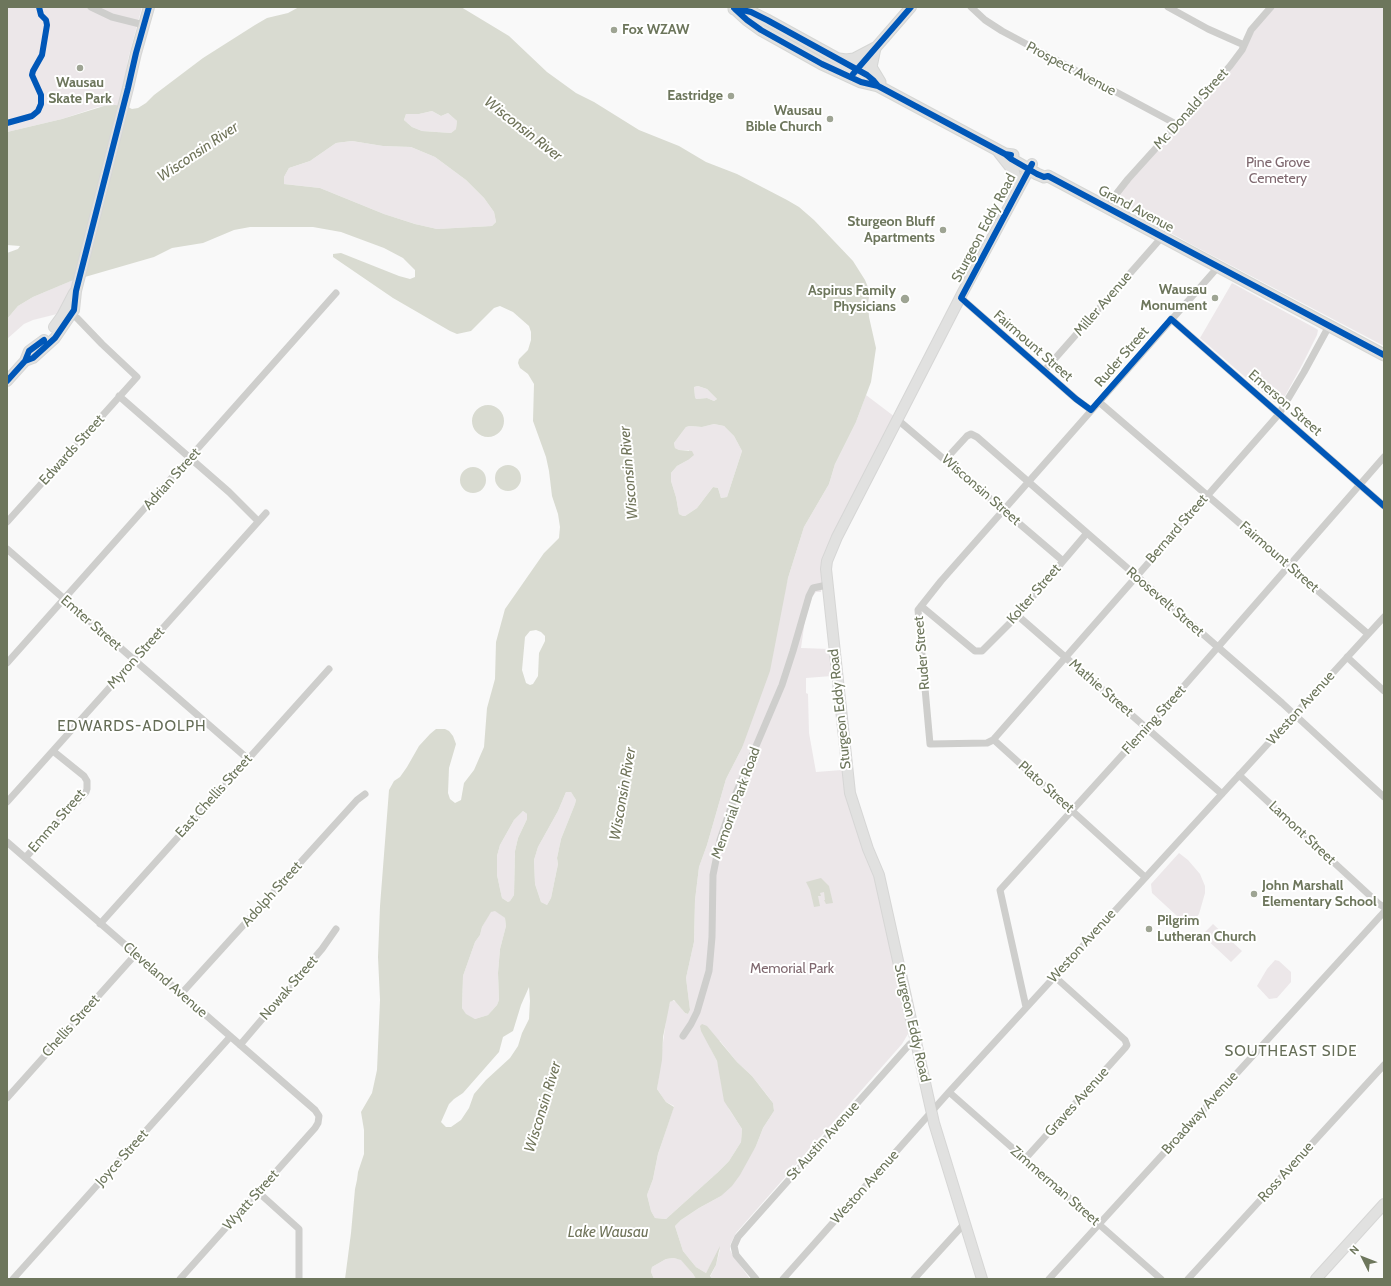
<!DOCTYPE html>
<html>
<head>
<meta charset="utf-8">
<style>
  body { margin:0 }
  #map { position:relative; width:1391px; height:1286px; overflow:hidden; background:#f9f9f9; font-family:Cabin,sans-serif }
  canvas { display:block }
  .frame { position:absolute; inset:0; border:8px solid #6d765c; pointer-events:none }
  .north { position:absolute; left:1343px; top:1238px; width:40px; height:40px; -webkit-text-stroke:3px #fff; paint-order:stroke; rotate:312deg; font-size:11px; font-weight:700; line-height:16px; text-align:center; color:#6d765c }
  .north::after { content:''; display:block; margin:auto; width:14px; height:18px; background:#6d765c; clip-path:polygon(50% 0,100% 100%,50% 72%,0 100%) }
</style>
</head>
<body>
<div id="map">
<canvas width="1391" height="1286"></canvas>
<div class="frame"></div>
<div class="north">N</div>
</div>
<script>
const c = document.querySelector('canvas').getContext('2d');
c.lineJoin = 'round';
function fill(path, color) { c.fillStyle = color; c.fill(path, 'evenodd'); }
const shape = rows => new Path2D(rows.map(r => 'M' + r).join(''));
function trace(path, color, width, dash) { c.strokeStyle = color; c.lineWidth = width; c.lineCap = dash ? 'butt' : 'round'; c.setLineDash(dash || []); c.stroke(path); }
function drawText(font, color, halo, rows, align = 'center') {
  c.font = font + ' Cabin,sans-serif'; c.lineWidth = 4; c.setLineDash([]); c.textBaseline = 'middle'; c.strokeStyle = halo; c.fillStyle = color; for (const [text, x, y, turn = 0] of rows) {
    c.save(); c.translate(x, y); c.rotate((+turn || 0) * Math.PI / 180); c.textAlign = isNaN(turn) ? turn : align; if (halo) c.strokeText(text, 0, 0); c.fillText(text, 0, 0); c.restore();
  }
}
fill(shape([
  [7,7,142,7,128,59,125,80,119,105,98,107,62,119,7,132],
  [1275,7,1384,7,1384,346,1196,247,1116,203,1116,198,1249,38,1263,20],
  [432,111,441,116,448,113,457,121,456,129,451,133,422,131,412,127,404,120,406,114,419,114],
  [352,141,383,146,411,147,435,157,466,180,484,198,494,212,496,222,492,226,437,229,415,224,384,214,320,188,284,184,284,177,289,168,310,161,336,143],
  [73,280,70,293,61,313,33,320,24,324,7,339,7,319,18,306,33,297],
  [1232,283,1315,328,1318,330,1317,335,1302,365,1280,405,1274,402,1200,338],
  [698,386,707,389,717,399,714,401,707,398,696,399,695,397,694,387],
  [866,395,895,417,823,569,821,592,816,592,812,597,805,620,801,648,830,649,832,676,806,678,806,693,808,694,809,733,816,772,842,770,845,789,873,869,909,1030,908,1034,902,1044,736,1233,730,1245,730,1250,734,1257,750,1279,712,1279,710,1277,716,1265,720,1249,706,1273,696,1267,683,1251,675,1226,681,1220,699,1208,721,1196,756,1146,763,1128,774,1111,773,1103,767,1095,752,1076,737,1062,720,1041,710,1047,717,1061,729,1109,742,1129,741,1142,729,1161,717,1173,666,1219,655,1218,651,1211,647,1195,653,1179,658,1154,674,1106,666,1102,657,1089,667,1012,670,1002,672,1000,676,1002,685,1013,688,1014,690,1010,686,978,694,942,695,900,699,867,707,845,726,779,742,748,788,578,804,527,829,484,835,464,856,422],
  [714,424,724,426,734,436,742,451,727,497,721,498,718,488,713,487,697,508,685,516,683,516,679,514,676,497,671,481,671,473,677,466,688,460,689,450,679,450,675,448,674,443,686,427,690,426,702,427],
  [566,792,571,792,576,800,575,804,561,839,557,858,558,864,551,898,547,905,541,902,535,884,534,860,538,847,558,811],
  [523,811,527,814,527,819,518,838,515,851,514,895,510,901,508,902,502,898,500,889,497,875,497,856,500,845,514,820],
  [1179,853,1188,860,1200,874,1205,886,1205,893,1199,914,1189,927,1152,893,1151,884],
  [495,910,505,918,506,926,500,949,498,973,499,1000,497,1005,488,1015,475,1019,466,1015,462,1008,463,976,475,942,480,935,482,927,490,912],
  [1213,924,1242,951,1231,962,1202,935],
  [1275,960,1279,961,1291,972,1291,982,1277,998,1269,999,1257,986,1267,969],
  [674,1258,681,1259,693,1274,696,1279,654,1279,651,1272,652,1267,666,1259]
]), '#ece7e9');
fill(shape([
  [299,7,461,7,509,36,547,72,576,93,594,102,639,130,679,146,706,162,737,174,787,200,799,207,814,220,853,261,865,280,870,292,868,303,869,317,876,348,871,382,856,422,835,464,829,484,804,527,788,578,770,671,742,748,726,779,707,845,699,867,695,900,694,942,686,978,690,1010,688,1014,685,1013,674,1000,670,1002,663,1037,662,1060,657,1089,666,1102,674,1107,658,1154,653,1179,647,1195,651,1211,655,1218,666,1219,717,1173,729,1161,741,1142,742,1129,724,1101,717,1061,701,1031,700,1026,702,1024,707,1026,737,1062,752,1076,773,1103,774,1111,763,1128,756,1146,740,1175,732,1186,721,1196,699,1208,681,1220,675,1226,683,1251,696,1267,706,1273,720,1246,716,1265,710,1276,712,1279,696,1279,693,1274,681,1260,674,1258,666,1259,652,1267,651,1272,654,1279,345,1279,351,1233,355,1189,357,1180,358,1172,364,1154,364,1130,361,1112,372,1093,377,1070,380,1000,378,957,380,906,389,790,394,781,400,777,407,767,419,746,430,734,436,729,445,729,449,731,453,736,456,744,449,768,448,793,450,799,455,803,461,800,464,783,474,770,484,747,487,708,495,679,496,642,505,609,544,553,559,538,560,527,558,514,552,496,549,471,546,457,533,421,534,384,528,374,520,368,518,363,519,359,528,350,531,340,531,332,529,326,513,312,500,306,494,308,471,331,457,334,450,331,393,298,333,257,333,254,341,253,399,276,410,279,415,277,415,270,403,258,384,248,341,232,313,227,250,227,234,230,203,243,172,248,154,257,71,281,33,297,18,306,7,319,7,253,18,249,20,246,7,245,7,132,62,119,104,106,115,105,126,106,132,109,138,108,146,103,154,95,203,58,255,25,267,18,288,13],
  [432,111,441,116,448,113,457,121,456,129,451,133,422,131,412,127,404,120,406,114,419,114],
  [352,141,383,146,411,147,435,157,466,180,484,198,494,212,496,222,492,226,437,229,415,224,384,214,320,188,284,184,284,177,289,168,310,161,336,143],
  [698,386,707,389,717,399,714,401,707,398,696,399,695,397,694,387],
  [714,424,724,426,734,436,742,451,727,497,721,498,718,488,713,487,697,508,685,516,683,516,679,514,676,497,671,481,671,473,677,466,688,460,694,455,692,451,679,450,675,448,674,443,686,427,690,426,702,427],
  [536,630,541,632,545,636,545,641,539,653,538,676,533,684,530,685,526,683,522,670,525,637,530,631],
  [566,792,571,792,576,800,575,804,561,839,557,858,558,864,551,898,547,905,541,902,535,884,534,860,538,847,558,811],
  [523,811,527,814,527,819,518,838,515,851,514,895,510,901,508,902,502,898,500,889,497,875,497,856,500,845,514,820],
  [495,911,505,918,506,926,500,949,498,973,499,1000,497,1005,488,1015,475,1019,466,1014,462,1008,463,976,475,942,480,935,482,927,491,912],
  [529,987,530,1001,529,1019,522,1033,518,1046,510,1058,486,1080,474,1094,469,1108,461,1120,451,1127,446,1127,441,1122,449,1104,454,1099,463,1093,499,1052,503,1037,513,1031,521,1005],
  '472 421a16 16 0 1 1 32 0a16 16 0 1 1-32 0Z',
  '495 478a13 13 0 1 1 26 0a13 13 0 1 1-26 0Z',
  '460 480a13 13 0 1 1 26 0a13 13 0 1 1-26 0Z',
  [821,878,829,886,833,903,826,904,824,900,825,900,824,892,820,893,821,896,818,896,820,906,814,907,810,890,806,882]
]), '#d9dbd1');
const secondary = shape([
  [852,75,911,7],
  [999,153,1014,172,1016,179,1017,192],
  [54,327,62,316,74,293],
  [25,361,33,358,55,338,74,310,76,291,128,88,136,53,149,7],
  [7,381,25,361,29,351,44,340],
  [982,1279,934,1123,879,875,868,849,850,793,826,569,827,561,837,537,963,292,1032,164],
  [1316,1279,1384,1204]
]);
const primary = shape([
  [734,9,751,12,767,20,867,75,873,80,878,86],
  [735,9,747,20,761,30,822,64,861,82,878,86,1005,154,1013,155],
  [875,48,871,67,880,82],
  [839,59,846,60,854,59,875,48],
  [1005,154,1011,159,1037,174,1044,177,1048,176,1384,355]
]);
trace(secondary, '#d6d6d5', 12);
trace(primary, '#d5d6d4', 13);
trace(shape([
  [91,7,112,17,144,25],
  [971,7,985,20,1002,31,1176,124],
  [1168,7,1208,29,1244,45],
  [1106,207,1128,179,1230,66,1242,50,1251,30,1271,7],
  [1218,267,941,581,918,610,930,744,987,743,993,740,1279,414,1304,372,1329,326],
  [961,298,1076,399,1091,410],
  [1171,319,1384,506],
  [1044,371,1162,237],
  [119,396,229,492,258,521],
  [1099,402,1368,634],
  [898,420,1063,561],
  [945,460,967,436,971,434,977,437,1282,703,1384,797],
  [7,522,137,377,102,344,77,318,72,315],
  [7,549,248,759],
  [921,606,975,651,982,651,1012,621,1087,533],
  [1017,615,1222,794],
  [1347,657,1384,691],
  [7,663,336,293],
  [994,740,1145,877],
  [1239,775,1379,904,1384,907],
  [7,802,266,513],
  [7,842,315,1110,319,1116,318,1123,315,1128,180,1279],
  [25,858,86,792,87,789,87,781,84,776,53,751],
  [100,924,329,669],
  [181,994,357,800,365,794],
  [1026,1007,1000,890,1163,710,1384,457],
  [683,1036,691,1024,697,1012,709,971,712,937,713,875,720,840,736,793,782,685,793,651,809,596,813,588,827,585],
  [240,1045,322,949,336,929],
  [949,1092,1161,1279],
  [7,1098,135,955],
  [1025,1159,1125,1048,1127,1045,1125,1040,1054,976],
  [258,1192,299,1229,299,1279],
  [13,1279,230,1037],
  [756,1279,736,1255,734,1246,738,1237,909,1045,916,1039],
  [783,1279,949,1092,1384,617],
  [914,1279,965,1223],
  [1049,1279,1384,912],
  [1188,1279,1384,1065]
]), '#cececc', 7);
trace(secondary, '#e1e1e0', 10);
trace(primary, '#e1e1e0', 11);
trace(shape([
  [734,8,751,12,767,20,867,75,873,80,878,86],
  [735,9,747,20,761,30,822,64,861,82,878,86,1005,154,1011,155],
  [853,74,911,7],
  [7,123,32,116,38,111,41,104,41,95,32,75,33,71,42,55,47,25,46,20,41,15,39,7],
  [1005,154,1011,159,1037,174,1044,177,1048,176,1384,355],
  [1032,164,961,298,1076,399,1091,410,1171,319,1384,506],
  [25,361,33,358,55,338,74,310,76,291,128,88,136,53,149,7],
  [7,381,25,361,29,351,44,340]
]), '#0057b8', 6);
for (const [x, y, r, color] of [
  [614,30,4,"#9ea493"],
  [80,68,4,"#9ea493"],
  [731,96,4,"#9ea493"],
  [830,119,4,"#9ea493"],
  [943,230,4,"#9ea493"],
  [1215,298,4,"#9ea493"],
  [905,299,5,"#9ea493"],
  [1254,894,4,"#9ea493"],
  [1149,929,4,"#9ea493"]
]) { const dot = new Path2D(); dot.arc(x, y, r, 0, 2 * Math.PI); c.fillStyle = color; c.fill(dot); trace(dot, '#fff', 1.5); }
drawText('bold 14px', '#6d765c', '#fff', [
  ["Fox WZAW",622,30,"left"],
  ["Wausau",80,83,"center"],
  ["Skate Park",80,99,"center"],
  ["Eastridge",723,96],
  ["Wausau",822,111],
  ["Bible Church",822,127],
  ["Sturgeon Bluff",935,222],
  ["Apartments",935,238],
  ["Wausau",1207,290],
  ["Monument",1207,306],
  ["Aspirus Family",896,291],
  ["Physicians",896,307],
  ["John Marshall",1262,886,"left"],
  ["Elementary School",1262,902,"left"],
  ["Pilgrim",1157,921,"left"],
  ["Lutheran Church",1157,937,"left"]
], 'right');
drawText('14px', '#6d765c', '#fff', [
  ["Prospect Avenue",1071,69,28],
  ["Mc Donald Street",1191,109,-48],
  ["Grand Avenue",1136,209,28],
  ["Sturgeon Eddy Road",984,228,-62],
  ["Miller Avenue",1103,304,-49],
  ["Fairmount Street",1033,346,41],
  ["Ruder Street",1122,357,-49],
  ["Emerson Street",1285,403,41],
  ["Edwards Street",72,450,-48],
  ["Adrian Street",172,479,-48],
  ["Wisconsin Street",981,490,41],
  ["Bernard Street",1177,529,-49],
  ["Fairmount Street",1279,557,41],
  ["Kolter Street",1034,594,-49],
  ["Roosevelt Street",1165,602,41],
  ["Emter Street",91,623,41],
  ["Ruder Street",922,653,-95],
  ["Myron Street",136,658,-48],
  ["Mathie Street",1101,688,41],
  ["Weston Avenue",1301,708,-48],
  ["Sturgeon Eddy Road",840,709,-96],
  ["Fleming Street",1154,720,-48],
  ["Plato Street",1046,787,42],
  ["East Chellis Street",214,796,-48],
  ["Memorial Park Road",736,803,-70],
  ["Emma Street",57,821,-49],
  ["Lamont Street",1302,833,43],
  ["Adolph Street",272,894,-48],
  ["Weston Avenue",1082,946,-48],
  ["Cleveland Avenue",165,980,41],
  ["Nowak Street",289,988,-49],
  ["Sturgeon Eddy Road",912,1023,77],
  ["Chellis Street",71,1026,-48],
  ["Graves Avenue",1077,1102,-48],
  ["Broadway Avenue",1200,1113,-48],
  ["St Austin Avenue",823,1141,-48],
  ["Joyce Street",122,1158,-48],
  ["Ross Avenue",1286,1172,-48],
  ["Zimmerman Street",1055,1186,41],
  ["Weston Avenue",865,1187,-48],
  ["Wyatt Street",251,1200,-48]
]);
drawText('14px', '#7f686f', '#fff', [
  ["Pine Grove",1278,163],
  ["Cemetery",1278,179],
  ["Memorial Park",792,969]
]);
drawText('italic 15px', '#70745a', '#fff', [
  ["Wisconsin River",523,129,38],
  ["Wisconsin River",198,152,-34],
  ["Wisconsin River",629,473,-95],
  ["Wisconsin River",623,794,-80],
  ["Wisconsin River",543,1107,-73],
  ["Lake Wausau",608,1233]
]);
c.letterSpacing = '1px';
drawText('15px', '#656d57', '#fff', [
  ["EDWARDS-ADOLPH",132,727],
  ["SOUTHEAST SIDE",1291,1052]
]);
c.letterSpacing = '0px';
</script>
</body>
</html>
